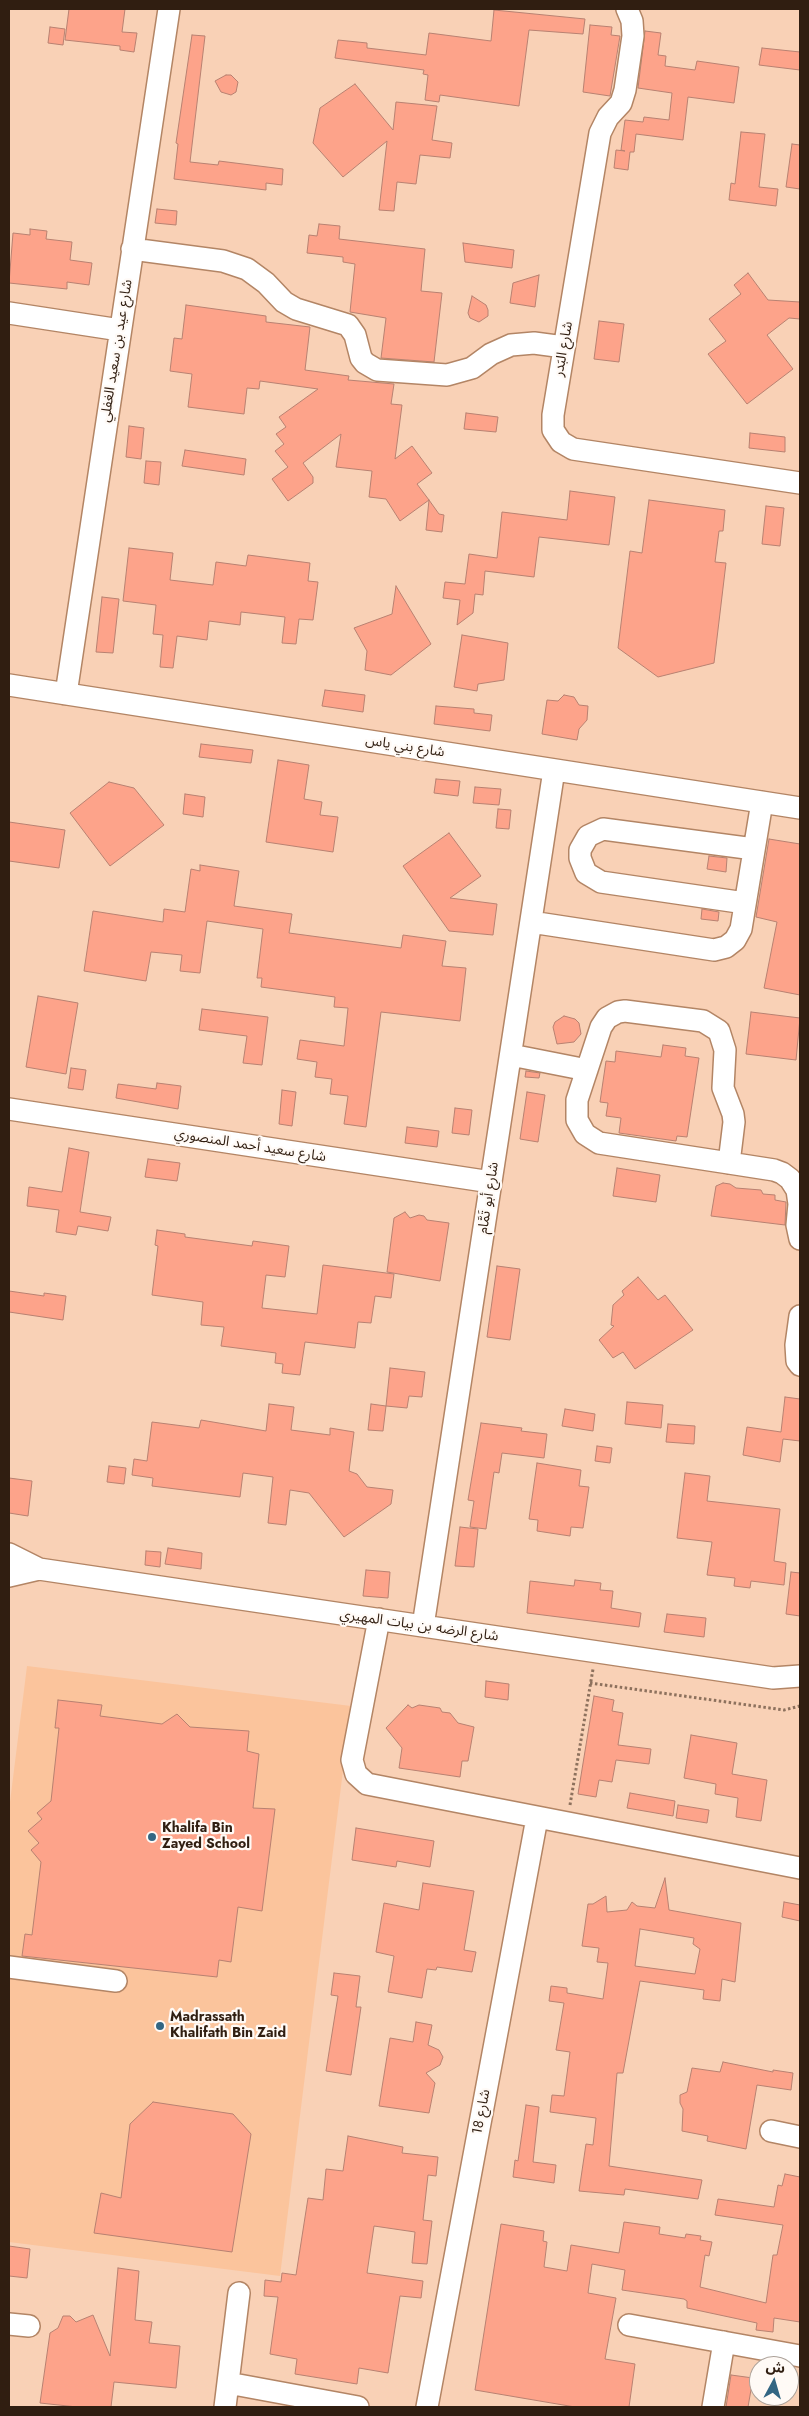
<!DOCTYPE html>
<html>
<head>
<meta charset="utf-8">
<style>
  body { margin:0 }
  #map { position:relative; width:809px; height:2416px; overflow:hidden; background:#f9d1b6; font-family:Jost,"Noto Sans Arabic",sans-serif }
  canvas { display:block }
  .frame { position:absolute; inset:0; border:10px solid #301e11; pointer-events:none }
  .north { position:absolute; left:749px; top:2356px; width:50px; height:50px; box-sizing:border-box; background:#fffaf6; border:1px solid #aca29a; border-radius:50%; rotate:6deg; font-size:14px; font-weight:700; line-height:20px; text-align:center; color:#301e11 }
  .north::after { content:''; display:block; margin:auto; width:18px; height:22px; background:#336683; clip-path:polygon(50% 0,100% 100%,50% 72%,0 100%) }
</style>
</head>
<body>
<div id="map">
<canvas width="809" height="2416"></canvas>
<div class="frame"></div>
<div class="north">ش</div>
</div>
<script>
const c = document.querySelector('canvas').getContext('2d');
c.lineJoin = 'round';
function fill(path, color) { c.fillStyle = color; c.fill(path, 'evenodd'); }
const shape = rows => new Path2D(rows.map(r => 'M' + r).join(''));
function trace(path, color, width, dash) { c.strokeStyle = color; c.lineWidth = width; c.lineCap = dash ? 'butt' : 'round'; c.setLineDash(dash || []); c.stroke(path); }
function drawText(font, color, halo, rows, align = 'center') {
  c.font = font + ' Jost,"Noto Sans Arabic",sans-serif'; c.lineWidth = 4.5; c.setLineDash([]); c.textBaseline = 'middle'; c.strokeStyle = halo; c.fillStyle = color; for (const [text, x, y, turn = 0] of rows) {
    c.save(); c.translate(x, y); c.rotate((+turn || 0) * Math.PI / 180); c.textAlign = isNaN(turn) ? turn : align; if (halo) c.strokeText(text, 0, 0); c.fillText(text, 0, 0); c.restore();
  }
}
fill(shape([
  [27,1666,351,1706,280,2276,9,2242,9,1810]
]), '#fbc49c');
const building = shape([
  [69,9,125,9,122,32,137,33,134,52,120,50,120,46,65,40,69,9],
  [494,10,585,19,583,34,529,30,519,106,440,95,439,102,425,100,428,75,423,74,424,70,335,58,338,40,367,43,367,48,426,55,429,33,491,41,494,10],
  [590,25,612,27,611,35,620,36,610,96,583,92,590,25],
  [50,27,65,29,63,45,48,43,50,27],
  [645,31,661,33,658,55,666,56,665,66,695,70,697,61,739,67,734,103,688,97,683,140,636,134,634,152,630,152,628,170,614,168,616,150,625,151,621,150,625,120,643,122,644,117,669,120,672,93,638,88,645,31],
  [192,35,205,36,190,162,218,165,219,161,283,169,282,185,266,183,266,190,174,179,178,144,176,143,192,35],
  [762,48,800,52,800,70,759,65,762,48],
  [226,75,231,75,238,82,236,92,231,95,221,92,215,81,226,75],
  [355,84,393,130,396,102,437,106,432,140,452,143,450,158,420,155,416,184,397,182,394,211,379,210,387,141,343,177,313,143,320,108,355,84],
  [741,132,765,134,759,187,778,189,776,206,729,200,731,183,735,184,741,132],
  [792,144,800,145,800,189,786,187,792,144],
  [157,209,177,211,176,225,155,223,157,209],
  [319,224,340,226,339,239,425,249,421,291,442,293,434,362,381,358,386,318,350,312,355,264,343,262,343,257,307,253,309,235,317,236,319,224],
  [30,229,47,231,46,239,72,242,70,260,92,263,89,285,67,282,67,289,9,283,13,233,30,235,30,229],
  [463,243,514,250,512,268,465,262,463,243],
  [748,273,768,300,800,302,800,319,789,318,767,335,793,369,747,404,708,354,726,341,709,319,741,294,734,285,748,273],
  [539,275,535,307,510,303,513,283,539,275],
  [472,296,486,305,488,310,488,316,479,322,470,318,468,313,472,296],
  [186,305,266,316,266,322,310,327,305,370,349,376,348,380,394,384,391,404,402,405,395,459,412,446,432,473,417,484,429,500,400,521,386,499,369,497,372,471,336,467,341,434,303,463,313,477,313,483,288,501,272,479,288,467,275,451,284,444,276,434,286,427,279,417,318,389,260,381,259,389,247,388,244,414,188,407,192,374,170,371,174,338,182,339,186,305],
  [599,321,624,324,619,362,594,359,599,321],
  [466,413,498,417,496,432,464,429,466,413],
  [129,426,144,428,141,459,126,457,129,426],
  [750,433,785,437,785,452,749,448,750,433],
  [185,450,246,459,244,475,182,466,185,450],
  [146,461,161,462,159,485,144,483,146,461],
  [570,491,615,497,609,545,539,537,534,577,485,571,483,595,475,594,473,613,457,625,460,600,443,598,445,582,465,584,469,554,497,558,502,512,567,520,570,491],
  [429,500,439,514,444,515,442,532,426,530,429,500],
  [649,500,725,510,723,531,719,531,715,562,726,563,714,663,658,677,618,648,630,551,642,553,649,500],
  [766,506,784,508,780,546,762,544,766,506],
  [129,548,173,553,170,580,213,585,216,562,246,566,248,555,310,563,308,581,318,582,313,620,299,619,296,644,282,643,285,617,241,612,240,625,209,621,207,640,177,636,173,668,160,667,163,635,153,634,156,605,123,601,129,548],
  [396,586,431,644,391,675,365,670,367,651,354,628,392,614,396,586],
  [102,597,119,599,113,653,96,652,102,597],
  [462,635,508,643,504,680,478,684,477,691,454,687,462,635],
  [325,690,365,695,363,712,322,706,325,690],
  [564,695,574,697,579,705,588,706,587,720,579,729,577,740,542,734,547,700,558,701,564,695],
  [436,706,474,709,474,713,492,715,490,731,434,724,436,706],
  [201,744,253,750,251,763,199,757,201,744],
  [278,760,309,765,304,799,322,802,320,815,338,817,333,852,266,842,278,760],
  [436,779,460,781,458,796,434,793,436,779],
  [109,782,134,788,164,825,110,866,70,813,109,782],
  [475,787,501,789,499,805,473,803,475,787],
  [185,794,205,797,203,817,183,814,185,794],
  [498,809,511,810,509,829,496,828,498,809],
  [9,822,65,830,59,868,9,861,9,822],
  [449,833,481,876,450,898,497,904,493,935,449,931,403,866,449,833],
  [769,839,800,844,800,995,764,988,777,922,756,917,769,839],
  [709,856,727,858,726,872,707,869,709,856],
  [200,865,239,871,234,906,292,914,289,933,401,948,403,935,446,941,442,966,466,968,460,1021,381,1012,366,1127,344,1124,348,1096,330,1094,332,1079,315,1077,317,1062,297,1059,300,1040,344,1046,348,1008,334,1007,335,997,261,987,262,978,257,978,263,929,207,921,200,973,180,971,182,955,151,952,146,981,84,971,93,911,163,922,164,909,185,912,191,869,200,871,200,865],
  [702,909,719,912,718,921,701,919,702,909],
  [38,996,78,1003,66,1074,26,1067,38,996],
  [202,1009,268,1017,262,1065,243,1063,247,1036,199,1030,202,1009],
  [751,1012,800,1018,796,1060,746,1054,751,1012],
  [564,1016,575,1019,579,1023,581,1034,574,1042,557,1044,553,1027,555,1022,564,1016],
  [663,1045,686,1048,685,1056,699,1058,687,1137,677,1136,676,1141,619,1133,621,1118,606,1116,608,1103,600,1102,606,1061,615,1062,616,1051,661,1057,663,1045],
  [71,1068,86,1070,83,1090,68,1088,71,1068],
  [526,1071,540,1073,539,1078,525,1077,526,1071],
  [157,1083,181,1086,178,1109,116,1098,118,1084,156,1089,157,1083],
  [282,1090,296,1092,292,1126,279,1124,282,1090],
  [527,1092,545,1095,538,1142,520,1139,527,1092],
  [455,1108,472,1110,469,1135,452,1133,455,1108],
  [407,1127,439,1131,437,1147,405,1143,407,1127],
  [69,1148,89,1152,80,1212,111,1217,108,1231,78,1226,76,1235,56,1232,59,1210,27,1206,29,1187,62,1192,69,1148],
  [148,1159,180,1163,177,1181,145,1177,148,1159],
  [617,1168,660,1175,656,1202,613,1196,617,1168],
  [723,1183,730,1184,736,1188,761,1190,763,1194,775,1195,775,1200,786,1202,785,1225,711,1216,716,1186,723,1183],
  [405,1212,410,1218,419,1215,424,1216,427,1220,449,1223,440,1281,387,1272,394,1218,405,1212],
  [157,1230,185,1234,185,1237,252,1246,253,1241,289,1246,285,1277,266,1275,262,1308,317,1314,323,1265,394,1274,391,1298,375,1296,371,1323,358,1322,355,1348,305,1342,300,1375,282,1373,283,1364,275,1363,276,1353,221,1346,224,1327,201,1325,203,1302,152,1295,158,1246,155,1245,157,1230],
  [497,1266,520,1269,510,1340,487,1337,497,1266],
  [638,1277,658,1300,665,1295,693,1330,635,1369,623,1352,613,1358,599,1340,614,1326,611,1325,613,1305,624,1295,622,1291,638,1277],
  [9,1291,44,1296,44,1293,66,1296,63,1320,9,1312,9,1291],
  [390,1368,425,1372,422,1397,409,1396,407,1408,386,1406,390,1368],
  [785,1397,800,1399,800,1441,783,1439,780,1462,743,1455,747,1427,781,1432,785,1397],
  [627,1402,663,1405,661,1428,625,1424,627,1402],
  [269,1404,294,1407,291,1430,330,1435,330,1428,354,1432,349,1471,357,1474,367,1487,393,1490,391,1504,344,1537,309,1493,290,1490,286,1525,268,1523,273,1477,243,1473,240,1497,152,1486,153,1478,132,1475,134,1459,147,1461,152,1422,199,1428,201,1420,266,1431,269,1404],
  [371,1404,386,1406,383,1431,368,1430,371,1404],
  [565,1409,595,1414,593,1431,562,1426,565,1409],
  [481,1423,522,1428,521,1431,547,1434,544,1458,502,1453,499,1473,494,1472,486,1529,470,1527,474,1501,468,1500,481,1423],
  [668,1424,695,1426,694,1444,666,1442,668,1424],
  [597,1446,612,1448,610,1463,595,1461,597,1446],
  [537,1463,581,1470,579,1486,589,1487,583,1528,571,1527,570,1536,537,1531,538,1520,529,1519,537,1463],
  [109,1466,126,1468,124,1484,107,1482,109,1466],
  [685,1473,710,1476,707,1501,780,1509,774,1561,786,1563,784,1585,751,1581,750,1588,734,1586,735,1578,707,1575,712,1542,677,1538,685,1473],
  [9,1478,32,1481,28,1516,9,1513,9,1478],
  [460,1527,478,1529,474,1567,455,1566,460,1527],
  [168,1548,202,1553,201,1569,165,1564,168,1548],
  [146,1551,161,1552,160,1567,145,1565,146,1551],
  [366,1570,390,1572,388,1598,363,1596,366,1570],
  [791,1572,800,1573,800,1616,786,1614,791,1572],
  [575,1580,601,1583,600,1590,613,1591,611,1608,641,1613,639,1627,527,1613,530,1581,574,1586,575,1580],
  [667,1614,706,1618,704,1637,664,1632,667,1614],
  [486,1681,509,1684,508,1700,485,1697,486,1681],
  [594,1696,614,1700,612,1711,623,1713,618,1745,651,1749,649,1764,616,1760,612,1782,599,1780,596,1797,578,1794,594,1696],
  [58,1700,102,1705,100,1716,162,1724,177,1714,190,1727,249,1731,247,1751,259,1754,253,1808,275,1809,262,1911,238,1907,231,1962,219,1960,217,1977,22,1956,25,1934,32,1935,41,1862,31,1850,39,1843,28,1831,42,1819,37,1813,51,1801,59,1728,55,1728,58,1700],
  [408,1705,412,1708,419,1705,440,1708,442,1712,450,1713,458,1723,474,1727,468,1761,462,1761,460,1777,399,1768,402,1748,386,1728,408,1705],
  [691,1735,737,1743,732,1774,767,1780,761,1821,736,1817,738,1798,715,1794,716,1784,684,1778,691,1735],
  [630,1793,675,1801,673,1816,627,1808,630,1793],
  [678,1805,709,1810,707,1823,676,1818,678,1805],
  [356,1828,434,1841,430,1867,397,1861,396,1867,352,1860,356,1828],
  [665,1878,669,1910,741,1923,735,1982,722,1979,720,2001,703,1999,704,1990,640,1981,623,2073,617,2073,609,2166,702,2180,698,2199,625,2189,624,2195,579,2191,586,2144,593,2145,596,2118,550,2112,552,2095,564,2096,570,2052,556,2050,564,2003,549,2001,551,1986,567,1988,567,1993,603,1999,608,1963,597,1962,599,1948,582,1946,588,1904,593,1904,606,1896,607,1912,627,1910,632,1902,637,1906,655,1908,665,1878],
  [640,1929,694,1938,693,1944,700,1949,695,1974,635,1966,640,1929],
  [423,1883,474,1891,464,1950,476,1952,472,1972,437,1967,436,1970,427,1969,422,1998,388,1992,394,1956,376,1952,384,1903,419,1910,423,1883],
  [784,1902,800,1905,800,1921,782,1917,784,1902],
  [334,1973,360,1976,356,2007,361,2007,351,2075,326,2071,338,1996,331,1995,334,1973],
  [416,2022,432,2025,428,2045,439,2050,443,2057,440,2065,426,2073,435,2083,429,2113,379,2106,390,2038,413,2042,416,2022],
  [723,2062,773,2072,773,2070,793,2073,791,2090,757,2085,746,2149,707,2141,708,2136,682,2131,683,2109,680,2103,680,2095,687,2092,692,2068,720,2072,723,2062],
  [153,2102,233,2114,251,2134,232,2252,94,2233,101,2193,121,2198,130,2124,153,2102],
  [526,2105,539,2107,533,2162,556,2165,554,2183,513,2177,515,2160,518,2161,526,2105],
  [348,2136,403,2147,402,2153,438,2157,436,2176,428,2175,423,2220,432,2221,427,2264,412,2263,415,2232,374,2226,367,2273,423,2281,421,2298,400,2296,388,2373,359,2368,357,2384,295,2374,297,2359,270,2354,278,2297,264,2296,265,2280,281,2282,282,2273,296,2275,308,2198,323,2200,326,2169,343,2171,348,2136],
  [785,2174,800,2177,800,2322,774,2318,773,2332,756,2330,757,2323,687,2308,687,2301,684,2299,622,2290,625,2270,592,2264,588,2293,616,2298,605,2359,635,2364,629,2407,575,2407,475,2390,501,2224,544,2231,543,2241,547,2242,544,2267,567,2271,571,2245,619,2253,624,2222,660,2227,659,2234,685,2238,686,2234,701,2236,700,2240,712,2242,709,2256,705,2255,700,2287,766,2303,773,2255,777,2255,783,2225,715,2215,718,2199,774,2207,778,2185,782,2186,785,2174],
  [9,2246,30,2249,27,2278,9,2276,9,2246],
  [118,2268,139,2271,135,2320,152,2322,149,2343,180,2346,176,2388,114,2382,111,2407,77,2407,40,2403,50,2333,58,2328,63,2316,70,2316,76,2322,93,2315,110,2356,118,2268],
  [731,2375,753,2378,748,2407,726,2407,731,2375]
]);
fill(building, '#fda38a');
trace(building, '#b88171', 1);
const minor = shape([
  [627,9,632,21,633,36,625,90,621,103,608,117,600,133,553,415,553,430,561,442,573,449,800,483],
  [132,249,223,261,247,269,266,283,284,302,296,309,348,325,355,335,361,358,365,363,377,370,447,375,472,368,491,354,511,345,534,343,564,347],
  [9,313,120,330],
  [9,685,800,808],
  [66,694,169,9],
  [745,903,601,882,586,873,580,858,580,850,588,836,603,829,754,849],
  [531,922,714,950,726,947,735,940,741,929,762,802],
  [511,1055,587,1070],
  [9,1109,491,1182],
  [729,1163,734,1122,733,1114,723,1088,725,1050,719,1031,703,1021,625,1011,618,1012,607,1018,601,1027,577,1100,577,1120,585,1134,599,1143,729,1163,774,1170,782,1173,790,1179,797,1190,799,1204,797,1225,800,1239],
  [800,1316,796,1345,797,1361,800,1365],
  [9,1554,39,1569,773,1678,800,1676],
  [9,1576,39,1569],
  [379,1619,352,1760,356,1774,367,1784,800,1868],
  [423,1626,554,770],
  [9,1967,116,1981],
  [771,2131,800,2137],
  [9,2324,29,2326],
  [629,2325,800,2356],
  [228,2383,358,2407],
  [225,2407,239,2293],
  [427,2407,537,1818],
  [713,2407,724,2342]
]);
trace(minor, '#b38565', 24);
trace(shape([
  [590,1683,784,1710,800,1706],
  [570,1805,593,1669]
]), '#8d715d', 3, [2.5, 2.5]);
trace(minor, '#fff', 21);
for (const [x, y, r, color] of [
  [152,1837,5,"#336683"],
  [160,2026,5,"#336683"]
]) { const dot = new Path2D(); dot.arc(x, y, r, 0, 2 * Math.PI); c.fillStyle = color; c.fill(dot); trace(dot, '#fffaf6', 2); }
drawText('14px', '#301e11', '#fffaf6', [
  ["شارع البَدر",564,349,-80],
  ["شارع عيد بن سعيد الغفلي",117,351,-81],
  ["شارع بني ياس",405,747,9],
  ["شارع سعيد أحمد المنصوري",250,1146,9],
  ["شارع أبو تَمَّام",489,1198,-81],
  ["شارع الرضه بن بيات المهيري",419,1626,8],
  ["شارع 18",482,2112,-79]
]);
drawText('bold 14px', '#301e11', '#fffaf6', [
  ["Khalifa Bin",162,1829],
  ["Zayed School",162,1845],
  ["Madrassath",170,2018],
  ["Khalifath Bin Zaid",170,2034]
], 'left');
</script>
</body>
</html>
